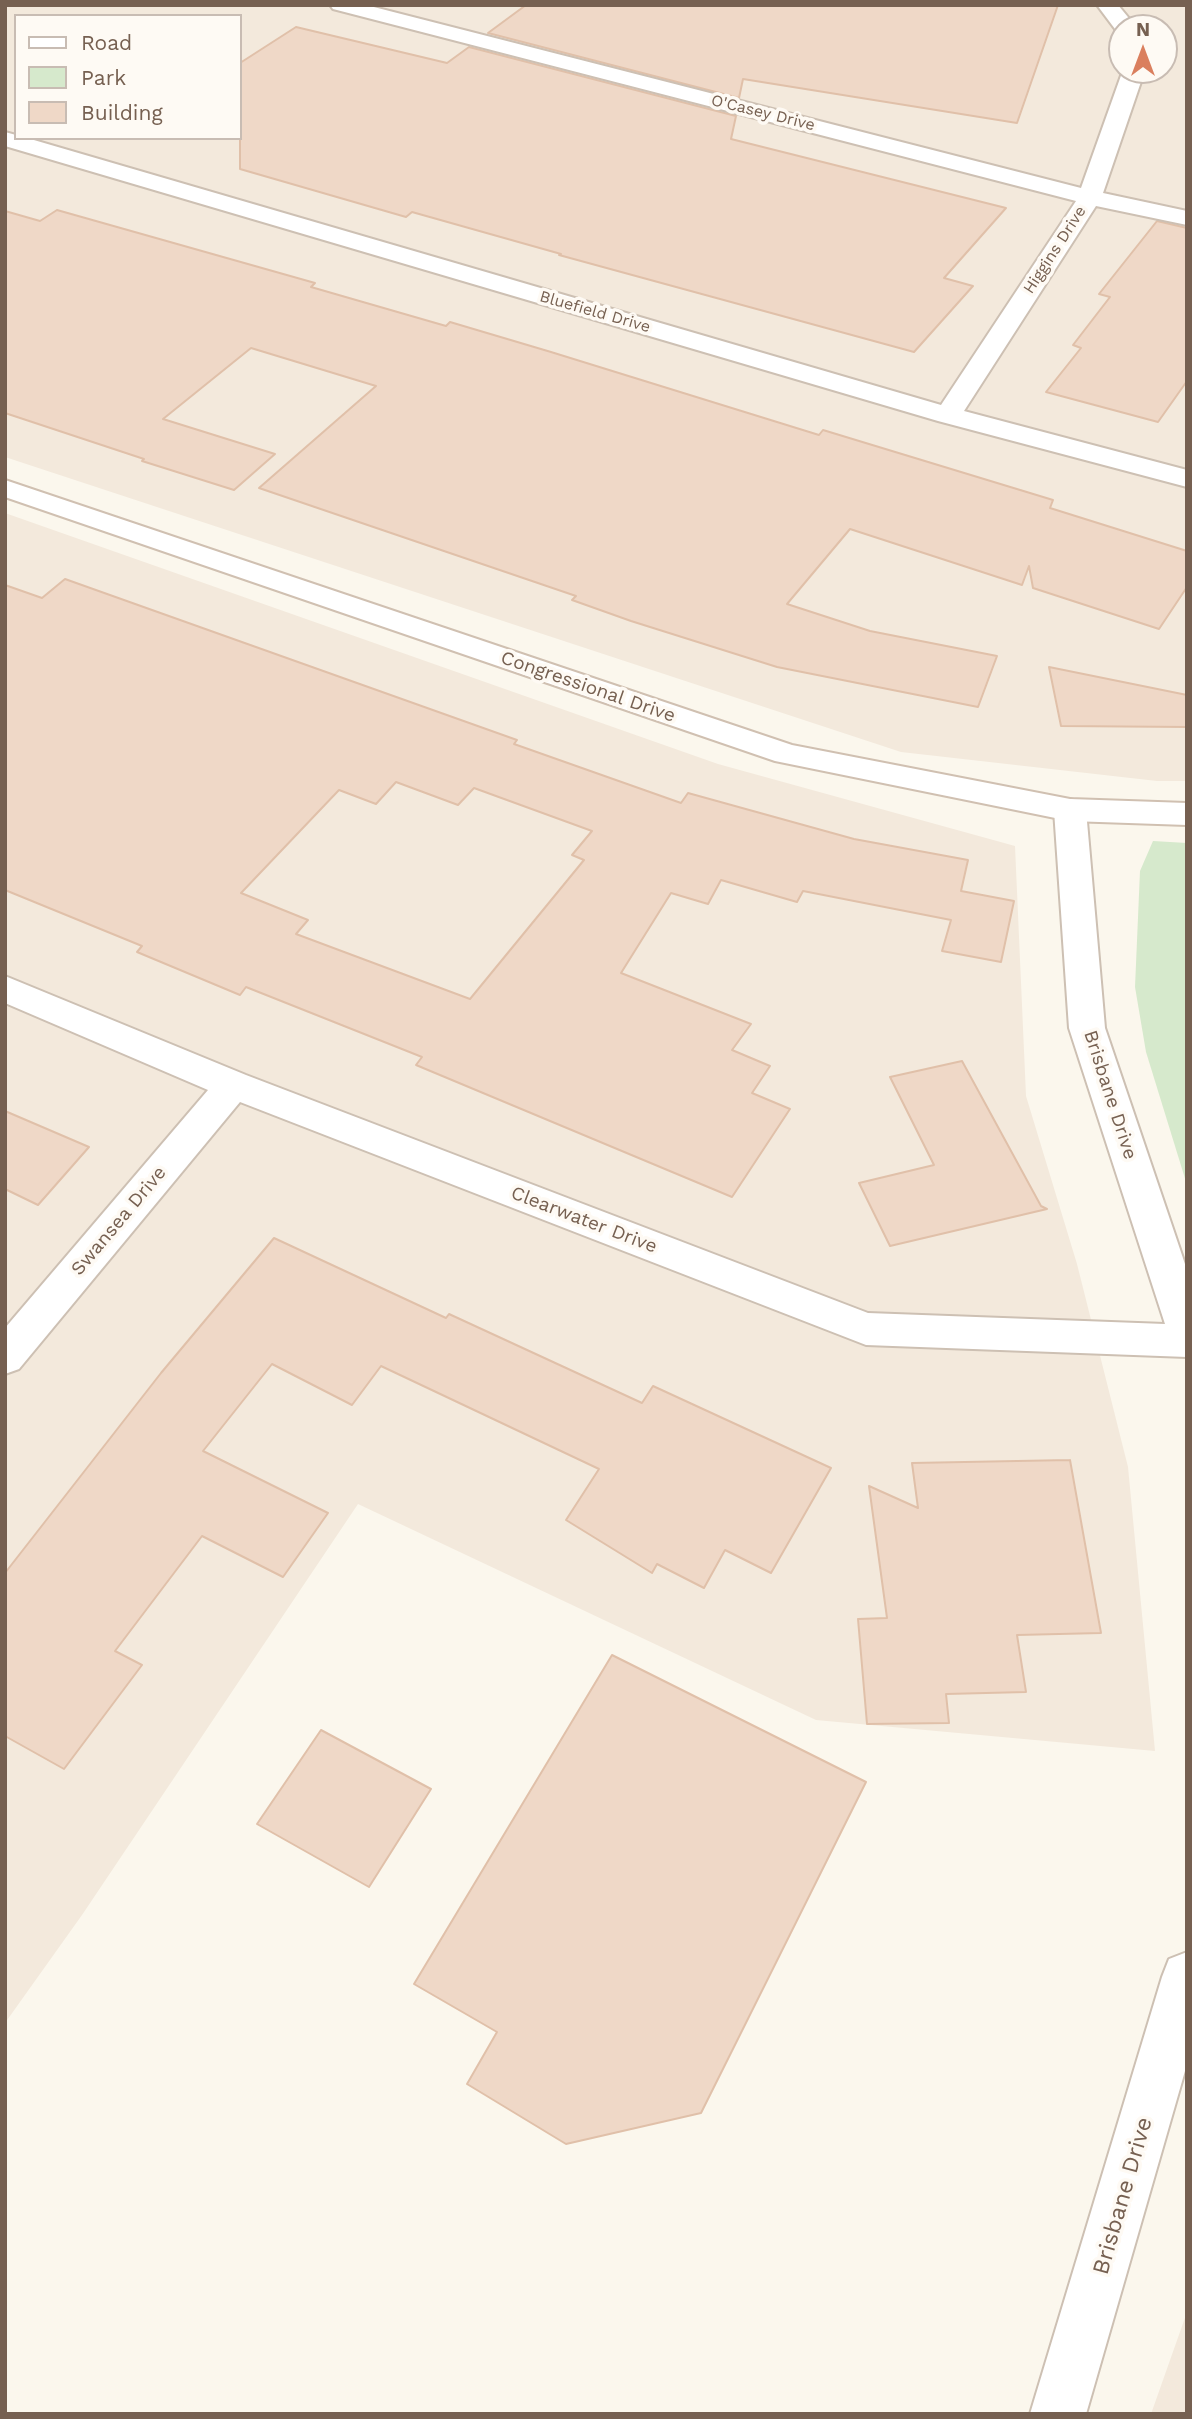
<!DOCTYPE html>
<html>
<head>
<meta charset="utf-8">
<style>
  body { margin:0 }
  #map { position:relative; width:1192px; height:2419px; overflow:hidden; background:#fbf7ed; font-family:"Work Sans",sans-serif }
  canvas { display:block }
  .frame { position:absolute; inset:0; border:7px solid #766051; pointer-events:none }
  .legend { position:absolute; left:14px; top:14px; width:228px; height:126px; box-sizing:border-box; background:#fefaf4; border:2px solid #c8bcb3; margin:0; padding:9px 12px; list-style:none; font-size:21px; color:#766051 }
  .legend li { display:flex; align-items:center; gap:14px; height:35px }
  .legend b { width:35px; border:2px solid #c8bcb3 }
  .north { position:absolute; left:1108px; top:14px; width:70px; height:70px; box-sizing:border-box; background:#fefaf4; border:2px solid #c8bcb3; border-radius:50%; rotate:0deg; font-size:19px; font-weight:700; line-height:28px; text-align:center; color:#766051 }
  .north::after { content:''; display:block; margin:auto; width:24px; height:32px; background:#da7f5e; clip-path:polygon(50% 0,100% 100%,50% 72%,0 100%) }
</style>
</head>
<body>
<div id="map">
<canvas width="1192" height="2419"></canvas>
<div class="frame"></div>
<ul class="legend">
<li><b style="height:9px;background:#fff"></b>Road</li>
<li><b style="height:19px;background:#d6e9cc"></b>Park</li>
<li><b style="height:19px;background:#efd8c7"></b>Building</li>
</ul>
<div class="north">N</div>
</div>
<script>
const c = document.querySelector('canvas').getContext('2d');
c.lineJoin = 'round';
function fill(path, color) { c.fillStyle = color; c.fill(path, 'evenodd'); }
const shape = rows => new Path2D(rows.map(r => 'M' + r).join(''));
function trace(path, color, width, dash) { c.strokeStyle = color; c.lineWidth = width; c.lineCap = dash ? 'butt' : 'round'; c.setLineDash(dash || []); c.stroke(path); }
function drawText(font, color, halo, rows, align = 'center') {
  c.font = font + ' "Work Sans",sans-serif'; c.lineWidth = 7; c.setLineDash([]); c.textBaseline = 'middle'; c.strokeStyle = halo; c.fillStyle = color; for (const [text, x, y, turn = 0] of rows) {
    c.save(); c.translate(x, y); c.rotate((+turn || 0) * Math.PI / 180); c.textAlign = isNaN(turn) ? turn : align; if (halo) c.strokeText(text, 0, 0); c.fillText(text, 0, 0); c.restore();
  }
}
fill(shape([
  [5,5,1187,5,1187,781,1157,781,901,752,5,457],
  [16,16,240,16,240,138,16,138],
  [1122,28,1164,28,1164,70,1122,70],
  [5,513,718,764,1015,846,1026,1096,1077,1264,1128,1467,1155,1751,816,1720,358,1504,82,1915,5,2023],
  [1187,2312,1187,2414,1151,2414]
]), '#f3e9dc');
fill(shape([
  [1153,841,1187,843,1187,1185,1146,1052,1135,987,1140,871]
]), '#d6e9cc');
const building = shape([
  [526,5,1058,5,1017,123,743,79,739,98,488,33,526,5],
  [296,27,447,63,469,47,736,116,731,139,1006,208,944,278,973,286,914,352,559,255,561,254,412,212,406,217,240,169,240,63,296,27],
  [57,210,315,283,311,287,446,326,450,322,551,352,819,435,823,430,1053,500,1050,508,1187,551,1187,587,1159,629,1033,588,1029,566,1022,585,850,529,787,604,870,631,997,656,978,707,777,667,631,621,572,600,576,596,259,488,376,386,251,348,163,419,275,454,234,490,142,461,144,459,5,413,5,211,40,221,57,210],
  [1157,221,1187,228,1187,381,1158,422,1046,392,1081,348,1073,345,1110,297,1099,294,1157,221],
  [65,579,517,740,514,744,681,803,688,793,854,839,968,860,961,891,1014,901,1001,962,942,951,951,920,803,891,797,902,721,880,708,904,671,893,621,973,751,1024,732,1050,770,1066,752,1093,790,1109,732,1197,416,1065,422,1057,246,987,240,995,137,952,142,946,5,890,5,585,42,598,65,579],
  [396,782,458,805,474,788,592,831,572,855,584,860,470,999,296,934,308,920,241,893,339,790,376,804,396,782],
  [1049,667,1187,695,1187,727,1061,726,1049,667],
  [962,1061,1041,1206,1047,1209,890,1246,859,1183,934,1165,890,1077,962,1061],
  [5,1111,89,1147,38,1205,5,1189,5,1111],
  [274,1238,446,1318,449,1314,642,1403,653,1386,831,1468,771,1573,725,1550,704,1588,657,1564,652,1573,566,1520,599,1469,381,1366,352,1405,272,1364,203,1451,328,1513,283,1577,202,1536,115,1651,142,1665,64,1769,5,1736,5,1573,161,1373,274,1238],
  [1070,1460,1101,1633,1017,1635,1026,1692,946,1694,949,1723,867,1724,858,1619,887,1618,869,1486,918,1508,912,1463,1070,1460],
  [612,1655,866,1782,701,2113,566,2144,467,2084,497,2032,414,1984,612,1655],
  [321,1730,431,1789,369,1887,257,1824,321,1730]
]);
fill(building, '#efd8c7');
trace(building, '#e0c0a9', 2);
const street = shape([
  [330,5,366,5,1081,188,1123,70,1145,70,1103,193,1187,211,1187,225,1096,206,964,411,1187,470,1187,487,938,421,5,146,5,132,16,135,16,138,27,138,941,405,1076,201,333,9,330,5],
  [1097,5,1118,5,1137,28,1122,28,1122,33,1118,33,1097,5],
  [1070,799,1082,802,1086,810,1105,1028,1187,1270,1187,1357,866,1345,240,1102,19,1369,5,1374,5,1328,208,1090,5,1003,5,976,246,1075,868,1313,1165,1324,1069,1028,1054,810,1058,802,1070,799],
  [1187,1952,1187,2064,1086,2414,1030,2414,1162,1977,1169,1959,1187,1952]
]);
const secondary = shape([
  [5,480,792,745,1070,799,1187,803,1187,825,1070,821,775,761,5,497,5,480]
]);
trace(street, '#cdc0b3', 4);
trace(secondary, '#d0c0b1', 4);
fill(street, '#fff');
fill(secondary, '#fff');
drawText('16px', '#766051', '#fefaf4', [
  ["O'Casey Drive",763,113,14],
  ["Higgins Drive",1055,250,-57],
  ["Bluefield Drive",595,312,16]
]);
drawText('19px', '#766051', '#fefaf4', [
  ["Congressional Drive",588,687,19],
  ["Brisbane Drive",1110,1095,72],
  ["Clearwater Drive",584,1220,21],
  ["Swansea Drive",119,1221,-50]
]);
drawText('23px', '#766051', '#fefaf4', [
  ["Brisbane Drive",1123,2196,-74]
]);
</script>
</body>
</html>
